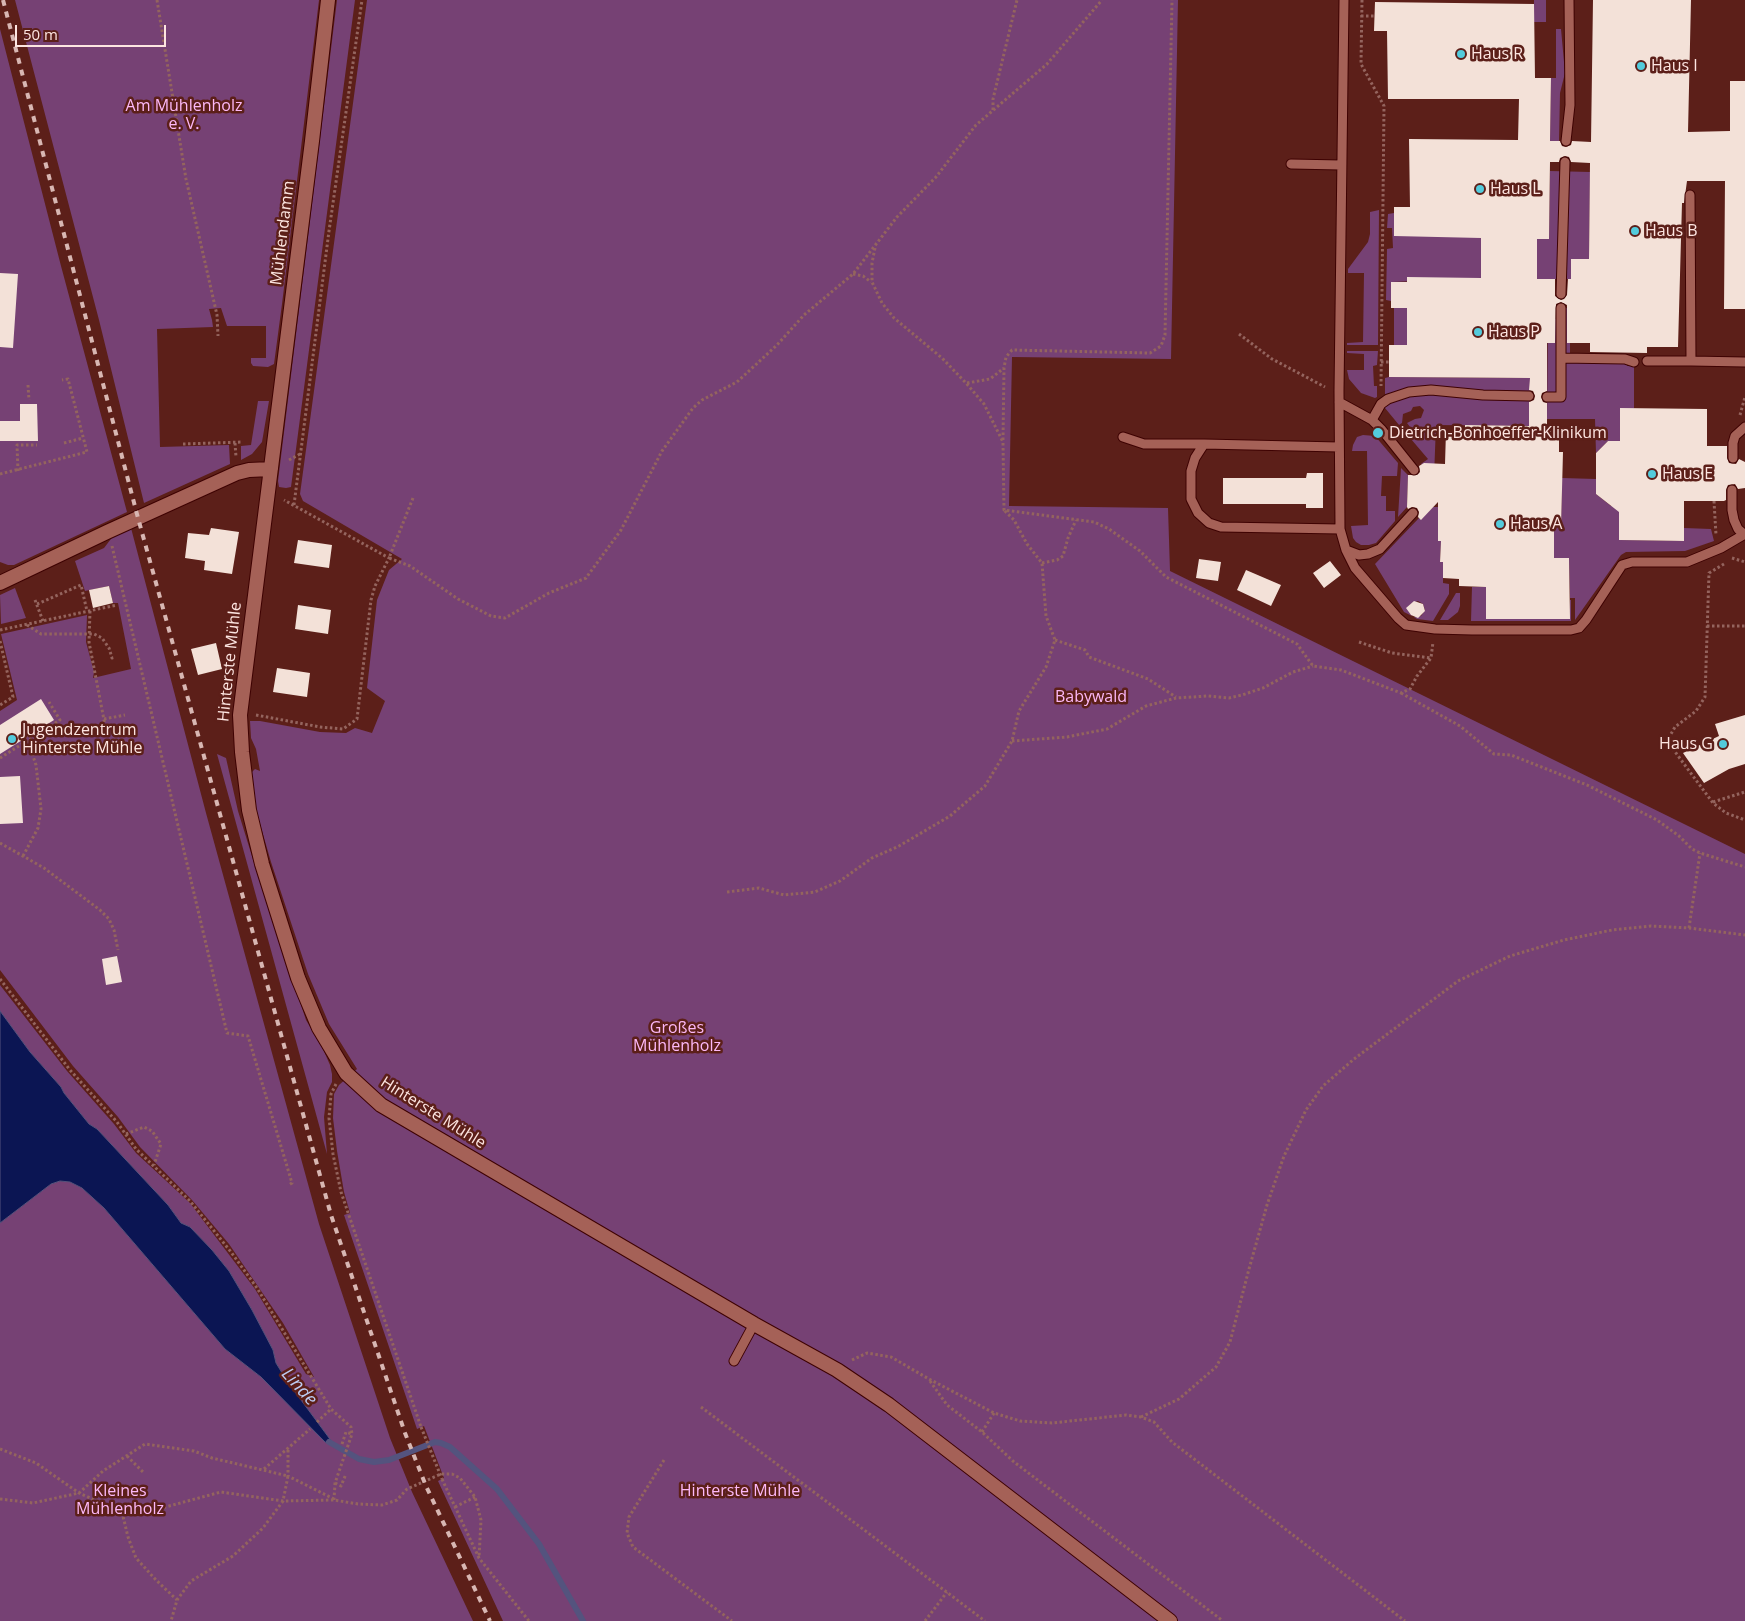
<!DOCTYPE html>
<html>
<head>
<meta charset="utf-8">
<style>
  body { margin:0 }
  #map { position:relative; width:1745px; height:1621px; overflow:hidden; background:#5c1f19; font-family:"Open Sans",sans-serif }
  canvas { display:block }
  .scale { position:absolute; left:15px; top:25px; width:151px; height:22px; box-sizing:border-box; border:2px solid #fde5e1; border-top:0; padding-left:6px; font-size:15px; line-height:18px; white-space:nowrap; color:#fde5e1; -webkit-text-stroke:4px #5c1f19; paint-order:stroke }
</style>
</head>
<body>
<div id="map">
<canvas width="1745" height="1621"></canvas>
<div class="scale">50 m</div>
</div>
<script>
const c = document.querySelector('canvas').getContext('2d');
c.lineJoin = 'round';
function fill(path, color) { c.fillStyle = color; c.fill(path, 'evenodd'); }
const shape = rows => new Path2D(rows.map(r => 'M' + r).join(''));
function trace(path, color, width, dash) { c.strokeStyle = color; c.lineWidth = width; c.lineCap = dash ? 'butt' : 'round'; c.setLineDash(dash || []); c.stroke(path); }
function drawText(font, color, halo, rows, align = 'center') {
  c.font = font + ' "Open Sans",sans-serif'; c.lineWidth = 5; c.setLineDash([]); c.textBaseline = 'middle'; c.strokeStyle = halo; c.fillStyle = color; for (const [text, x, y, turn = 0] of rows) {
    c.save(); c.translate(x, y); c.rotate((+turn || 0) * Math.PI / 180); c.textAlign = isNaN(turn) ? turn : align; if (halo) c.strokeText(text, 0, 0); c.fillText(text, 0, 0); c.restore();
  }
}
fill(shape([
  [15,0,319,0,282,304,274,364,268,367,253,366,251,363,251,358,266,358,266,326,227,326,221,308,209,309,212,320,213,327,157,329,160,447,229,445,230,464,144,503,99,320],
  [337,0,355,0,291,487,286,488,279,487,278,481],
  [367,0,1178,0,1171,359,1012,357,1009,506,1168,508,1170,571,1745,854,1745,1621,503,1621,438,1481,444,1478,424,1426,417,1429,344,1215,350,1213,344,1192,337,1151,333,1118,334,1094,339,1085,357,1069,329,1024,308,974,271,862,256,810,251,773,255,769,260,771,256,749,251,738,250,721,260,721,320,732,346,733,355,728,372,733,385,701,367,688,377,600,389,570,402,559,303,501,300,494],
  [1534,0,1546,0,1546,22,1534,22],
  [0,29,61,266,127,512,14,565,8,565,0,562],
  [1556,29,1561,29,1565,73,1560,93,1559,141,1550,141,1551,78,1556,78],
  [1550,171,1590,172,1589,259,1571,259,1571,279,1537,279,1537,239,1549,239],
  [1379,210,1378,345,1347,345,1347,343,1363,342,1364,273,1348,273,1348,269,1368,242,1370,234,1370,212],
  [1394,213,1481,238,1481,278,1392,282,1391,301,1386,300,1387,249,1393,248,1392,228,1387,228,1388,214],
  [1394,308,1407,308,1407,345,1394,345],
  [1565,308,1570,308,1570,361,1627,362,1627,366,1634,366,1634,408,1620,441,1608,441,1596,453,1595,419,1547,419,1548,319,1565,319],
  [1347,351,1378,351,1377,365,1373,366,1374,386,1377,386,1377,397,1375,398,1361,393,1349,379,1347,370,1364,370,1364,354,1347,353],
  [1389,377,1530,378,1529,426,1436,425,1434,477,1421,464,1428,459,1405,432,1410,427,1407,423,1415,419,1421,418,1424,410,1420,406,1413,407,1411,411,1403,414,1402,423,1399,425,1385,408,1385,378],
  [258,401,269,401,262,442,252,454,241,460,241,446,251,445],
  [1363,435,1375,436,1398,463,1397,476,1382,476,1381,496,1386,496,1386,511,1395,511,1395,521,1376,543,1369,545,1361,545,1356,542,1353,538,1351,526,1368,525,1367,451,1352,451,1353,445,1357,437],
  [1401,468,1408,475,1407,507,1398,517],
  [1562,478,1596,479,1596,494,1611,506,1619,506,1619,540,1684,541,1684,528,1711,529,1714,541,1685,551,1626,552,1621,555,1575,620,1575,598,1570,598,1569,558,1554,558,1554,527,1561,527],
  [1433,507,1438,507,1438,540,1441,541,1440,562,1443,562,1443,583,1449,584,1449,594,1433,621,1417,619,1414,617,1421,616,1425,610,1423,604,1418,601,1412,603,1408,607,1409,612,1412,616,1404,612,1375,564,1419,518,1421,519],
  [131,528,206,813,319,1224,390,1438,412,1492,473,1621,0,1621,0,1223,51,1184,60,1181,70,1182,82,1188,104,1208,225,1349,261,1377,334,1445,287,1381,276,1363,273,1350,252,1310,229,1271,212,1250,190,1227,181,1223,168,1205,97,1129,89,1124,64,1093,61,1087,30,1052,0,1011,0,985,67,1071,114,1124,136,1153,190,1203,255,1289,306,1374,314,1377,283,1323,229,1244,192,1200,140,1147,118,1117,73,1066,0,970,0,711,17,700,1,634,87,615,86,642,94,672,93,678,131,669,118,603,113,603,109,586,85,591,75,561,104,548,114,535],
  [1472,587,1486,587,1486,619,1569,619,1570,600,1571,600,1571,621,1471,621],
  [15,588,26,618,1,624,0,595],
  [1456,593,1460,593,1460,606,1458,612,1448,620,1440,620],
  [217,754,226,758,238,811,255,866,306,1020,323,1049,330,1065,332,1074,332,1082,327,1092,324,1117,327,1154]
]), '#764174');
const water = shape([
  [0,1011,30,1052,61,1087,64,1093,89,1124,97,1129,168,1205,181,1223,190,1227,212,1250,229,1271,252,1310,273,1350,276,1363,287,1381,335,1446,325,1442,261,1377,225,1349,104,1208,82,1188,70,1182,60,1181,51,1184,0,1223,0,1011]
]);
fill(water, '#0b1553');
trace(water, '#54537e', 1);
trace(shape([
  [329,1442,359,1459,374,1462,389,1460,435,1442,441,1443,450,1447,497,1489,539,1544,583,1621]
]), '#54537e', 6);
fill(shape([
  [1593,0,1691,0,1688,132,1730,131,1730,81,1745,81,1745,309,1724,309,1725,181,1687,181,1684,203,1682,203,1678,347,1647,347,1647,353,1590,352,1590,343,1567,343,1567,305,1561,302,1556,304,1555,343,1547,343,1547,391,1542,393,1541,397,1543,402,1547,403,1547,426,1559,427,1559,452,1563,452,1561,527,1554,527,1554,558,1569,558,1570,619,1486,619,1486,587,1459,586,1459,579,1443,578,1443,562,1440,562,1441,541,1438,541,1438,502,1421,520,1418,517,1419,512,1417,508,1412,507,1408,509,1407,507,1408,475,1417,475,1420,472,1419,466,1424,463,1445,464,1446,431,1465,431,1465,425,1529,426,1529,402,1534,400,1535,396,1533,391,1529,390,1530,378,1389,377,1389,345,1407,345,1407,308,1391,308,1391,282,1407,282,1407,277,1481,278,1481,238,1394,236,1394,207,1410,207,1409,139,1518,140,1519,99,1388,99,1387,31,1374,31,1375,2,1534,4,1535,78,1551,78,1550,141,1560,141,1562,146,1566,147,1571,145,1572,141,1591,142],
  [1565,156,1569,157,1571,162,1590,163,1589,259,1571,259,1571,279,1568,279,1567,295,1564,299,1561,300,1555,296,1555,279,1537,279,1537,239,1549,239,1550,162,1559,162,1560,158],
  [0,273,18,274,13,348,0,347],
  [20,404,37,404,38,441,0,441,0,421,20,421],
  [1620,408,1707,409,1707,446,1727,446,1727,458,1729,463,1736,464,1739,459,1745,462,1745,488,1738,489,1735,484,1728,485,1726,490,1726,500,1724,501,1684,501,1684,541,1619,540,1619,512,1596,494,1596,453,1608,441,1620,441],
  [1307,473,1323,473,1323,508,1306,508,1306,504,1223,504,1223,478,1306,478],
  [211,528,239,532,232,574,204,570,205,561,185,558,188,533,209,535],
  [298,540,332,545,329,568,294,563],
  [1199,559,1221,562,1218,581,1196,578],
  [1330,561,1341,575,1324,588,1313,573],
  [1246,570,1281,585,1271,606,1237,590],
  [109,586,113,603,93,608,89,590],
  [1414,601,1423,604,1425,611,1418,618,1411,615,1406,608],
  [298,605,331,610,328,634,295,629],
  [216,643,222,669,198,675,191,649],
  [277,668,310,673,307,697,273,692],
  [41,699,54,720,0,754,0,725],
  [1745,715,1745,764,1729,769,1704,783,1683,753,1719,736,1715,724],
  [20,776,23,823,0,824,0,777],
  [117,956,122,982,106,985,102,959]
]), '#f3e1d8');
const service = shape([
  [1344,0,1339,391,1340,529,1346,550,1355,568,1398,618,1406,625,1435,629,1472,630,1571,630,1579,628,1586,620,1622,565,1632,562,1687,562,1721,548,1745,534],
  [1566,141,1570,105,1569,0],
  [1291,164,1341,165],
  [1690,195,1691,361,1745,362],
  [1561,294,1565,162],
  [1561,358,1625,359,1634,362],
  [1647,361,1691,361],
  [1547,397,1561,397,1561,308],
  [1339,402,1372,420,1382,430,1414,470],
  [1372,420,1381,404,1388,399,1409,392,1431,390,1483,395,1529,396],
  [1123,437,1144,444,1204,444],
  [1339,447,1204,444,1195,458,1191,471,1191,499,1198,513,1209,523,1221,527,1340,529],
  [1733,458,1733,443,1735,436,1745,427],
  [1732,490,1732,510,1734,520,1738,529,1745,535],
  [1346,550,1359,555,1368,554,1380,549,1413,513],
  [734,1361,754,1324]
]);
const minor = shape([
  [328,0,312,141,240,715,242,752,249,810,262,864,298,978,319,1028,346,1073,381,1105,754,1324,837,1370,889,1405,1170,1621],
  [0,583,107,532,237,473,249,470,271,469]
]);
trace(service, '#3e0202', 11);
trace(minor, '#3e0202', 16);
trace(shape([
  [157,0,186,179,217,315,218,336],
  [1362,0,1361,64,1384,106,1381,386],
  [1361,16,1374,16],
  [993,110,993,99,1017,0],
  [875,248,872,263,872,282,882,303,894,318,942,358,966,383,984,404,1003,442,1004,510,1094,522,1109,529,1140,551,1166,577,1297,644,1313,666,1341,670,1401,693,1410,689,1417,676,1431,658,1433,642],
  [853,274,863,276,871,282],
  [1239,334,1272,359,1325,387],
  [1381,362,1389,362],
  [967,383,990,379,1004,368],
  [28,385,29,400],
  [1740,415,1745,397],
  [1003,440,1004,368,1006,357,1012,350,1150,353,1161,346,1165,335,1172,0],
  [64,443,83,438],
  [235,443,236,457],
  [183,444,243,442],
  [289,460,300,454],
  [18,471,17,445,37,445],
  [0,474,87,452,68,379,62,380],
  [413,498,389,558,410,566,458,599,491,616,505,618,549,593,586,578,621,530,662,451,693,408,702,400,737,382,777,345,804,315,853,274,897,217,936,177,976,125,1047,64,1102,0],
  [1714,501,1716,535],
  [294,505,329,231,362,0],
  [112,546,227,1033,248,1036,292,1183,289,1185],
  [1732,558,1745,562],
  [1042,563,1057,560,1063,556,1068,538,1076,520],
  [1724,564,1709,573,1705,697,1696,711,1675,727,1667,741,1713,803,1726,813,1745,820],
  [35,600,43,621],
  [37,604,81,585,87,611],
  [90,611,89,642,110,751],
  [27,625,41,634,94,634,102,638,109,648,112,658,115,657],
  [1707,626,1745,626],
  [0,630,117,605],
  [1055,640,1085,650,1089,657,1148,679,1176,697],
  [0,641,13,697,0,705],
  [1359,642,1392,653,1431,658],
  [1401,693,1460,726,1494,754,1511,755,1587,785,1657,820,1679,836,1692,849,1700,853,1745,867],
  [256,715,320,727,343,729,357,719,371,600,375,586,389,558,284,500],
  [104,719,125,715],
  [1012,741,1067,737,1107,729,1146,706,1176,698,1208,696,1229,698,1242,695,1263,688,1293,672,1313,666],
  [0,758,60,720,49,702],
  [1713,802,1745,792],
  [0,843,44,868,100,910,109,919,114,930,118,950],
  [23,856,38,828,41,809,36,765,28,741],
  [727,892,759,888,784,895,815,892,840,881,872,858,899,846,950,816,985,786,1012,741,1019,711,1046,667,1055,640,1046,616,1042,563,1027,544,1014,520,1004,510],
  [1689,928,1700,853],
  [0,979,70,1070,117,1122,136,1149,190,1201,231,1252,257,1288,331,1409,351,1427,352,1434,335,1483,334,1500],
  [336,1084,331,1094,329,1118,333,1154,341,1192,421,1427],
  [126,1134,144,1127,152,1131,161,1144,154,1165],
  [852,1360,867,1353,891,1357,929,1379,994,1413,1020,1421,1052,1423,1126,1415,1141,1417,1154,1422,1172,1442,1405,1621],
  [930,1381,947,1405,982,1432,1014,1462,1223,1621],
  [701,1407,985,1621],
  [1141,1417,1179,1399,1216,1367,1230,1342,1249,1269,1267,1205,1284,1156,1306,1110,1323,1086,1354,1059,1458,981,1510,956,1564,940,1612,930,1651,926,1689,928,1745,935],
  [317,1422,331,1409],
  [982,1432,994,1413],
  [342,1444,346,1432,352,1434],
  [0,1449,36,1463,79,1493,122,1512,158,1509,221,1492,283,1501,334,1500,358,1504,382,1505,397,1500,407,1489,441,1474,452,1474,460,1478,475,1497,481,1520,479,1558],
  [288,1450,288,1476,334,1499],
  [127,1456,143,1472],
  [664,1460,629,1517,627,1533,633,1547,732,1621],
  [264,1469,310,1429],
  [442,1479,479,1558,529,1621],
  [335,1483,341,1486,346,1474],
  [0,1499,33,1503,79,1493,103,1471,145,1444,194,1451,212,1458,288,1476,283,1501,263,1528,233,1556,191,1581,177,1600,171,1621],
  [455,1507,475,1497],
  [122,1512,128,1537,136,1558,156,1580,177,1600],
  [925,1621,947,1592]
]), '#94645e', 3, [2.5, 2.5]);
trace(service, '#a56157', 9);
trace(minor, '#a56157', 14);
trace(shape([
  [3,0,138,518,331,1215,405,1433,426,1486,490,1621]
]), '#d8b7b3', 4, [6, 6]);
trace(shape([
  [421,1427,442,1479]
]), '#94645e', 3, [2.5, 2.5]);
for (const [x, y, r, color] of [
  [1461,54,5,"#53cbdc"],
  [1641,66,5,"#53cbdc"],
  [1480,189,5,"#53cbdc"],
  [1635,231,5,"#53cbdc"],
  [1478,332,5,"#53cbdc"],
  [1378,433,6,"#53cbdc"],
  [1652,474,5,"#53cbdc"],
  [1500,524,5,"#53cbdc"],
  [12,739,5,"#53cbdc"],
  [1723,744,5,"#53cbdc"]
]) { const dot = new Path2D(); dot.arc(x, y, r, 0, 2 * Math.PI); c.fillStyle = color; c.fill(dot); trace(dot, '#5c1f19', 2); }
drawText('16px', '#fde5e1', '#5c1f19', [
  ["Haus R",1471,54],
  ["Haus I",1651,66],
  ["Haus L",1490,189],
  ["Haus B",1645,231],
  ["Haus P",1488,332],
  ["Dietrich-Bonhoeffer-Klinikum",1389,433],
  ["Haus E",1662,474],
  ["Haus A",1510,524],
  ["Jugendzentrum",22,730],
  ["Hinterste Mühle",22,748],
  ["Haus G",1713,744,"right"]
], 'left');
drawText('16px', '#fcb8f8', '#5c1f19', [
  ["Am Mühlenholz",184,106],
  ["e. V.",184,124],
  ["Babywald",1091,697],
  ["Großes",677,1028],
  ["Mühlenholz",677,1046],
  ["Kleines",120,1491],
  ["Mühlenholz",120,1509],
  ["Hinterste Mühle",740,1491]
]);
drawText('16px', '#fde5e1', '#5c1f19', [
  ["Mühlendamm",283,233,-83],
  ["Hinterste Mühle",230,662,-84],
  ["Hinterste Mühle",433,1113,32]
]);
drawText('italic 18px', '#bccbf2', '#5c1f19', [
  ["Linde",299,1387,48]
]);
</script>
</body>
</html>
